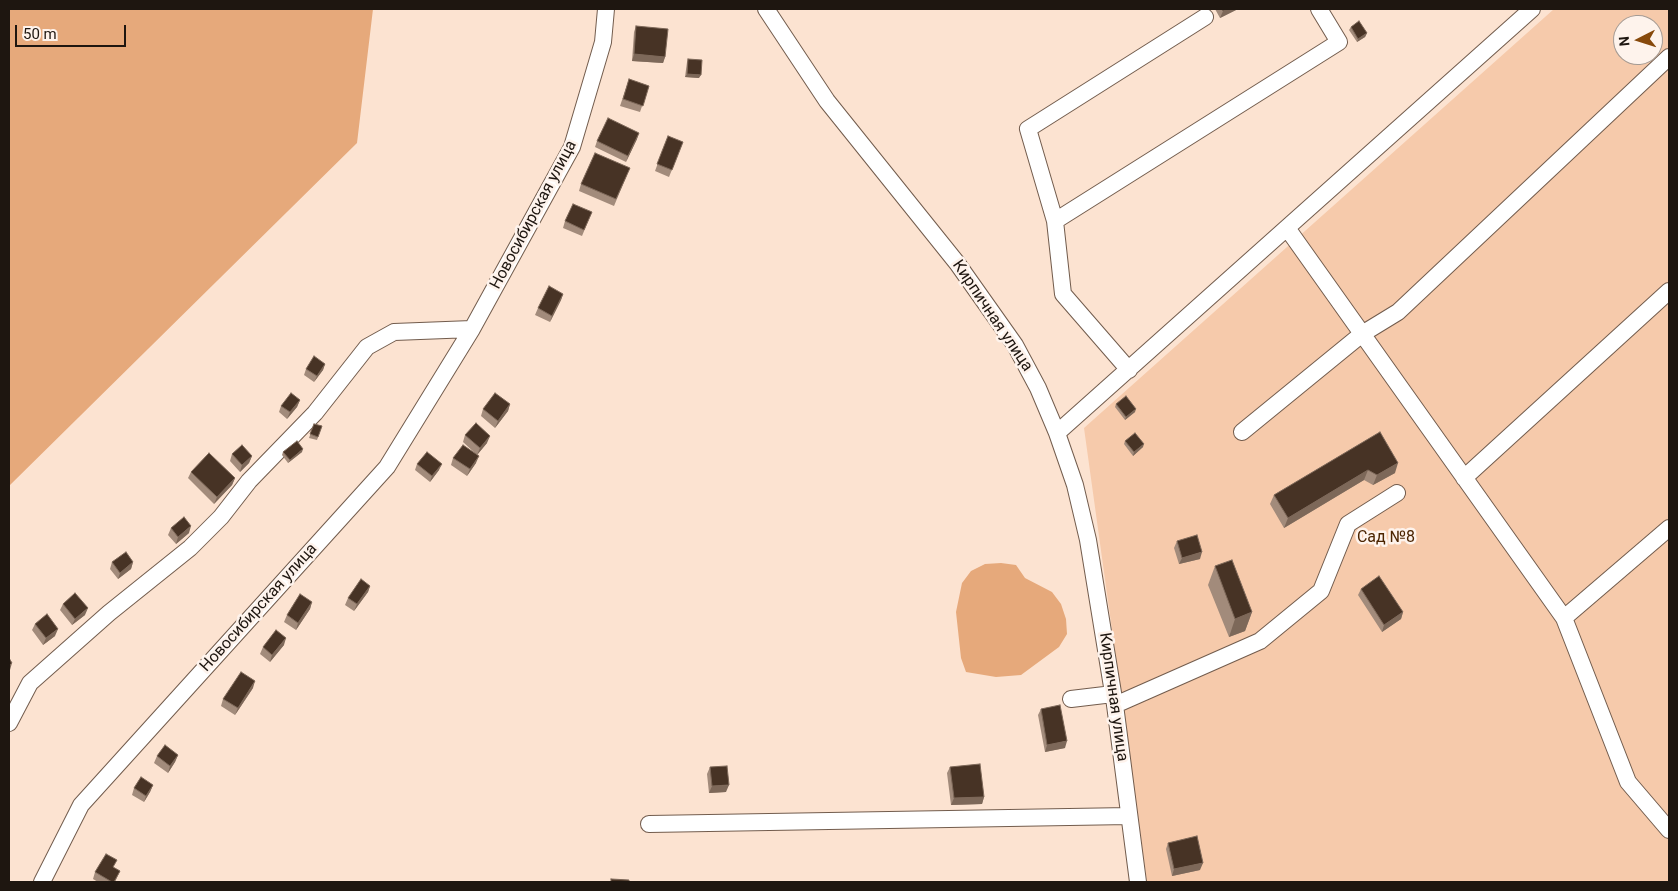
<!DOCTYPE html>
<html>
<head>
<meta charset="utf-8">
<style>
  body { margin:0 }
  #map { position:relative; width:1678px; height:891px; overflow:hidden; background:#fce3d1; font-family:Roboto,sans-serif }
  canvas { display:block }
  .frame { position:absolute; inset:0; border:10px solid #1e1610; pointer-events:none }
  .north { position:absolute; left:1613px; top:15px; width:50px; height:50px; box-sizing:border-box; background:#fef3ec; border:1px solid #a49b94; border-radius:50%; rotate:265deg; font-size:14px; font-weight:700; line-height:20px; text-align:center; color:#1e1610 }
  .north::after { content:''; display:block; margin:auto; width:18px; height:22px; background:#87490b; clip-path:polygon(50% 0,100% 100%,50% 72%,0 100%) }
  .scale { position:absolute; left:15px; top:25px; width:111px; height:22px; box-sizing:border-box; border:2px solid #1e1610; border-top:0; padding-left:6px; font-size:15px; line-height:18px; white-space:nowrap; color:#1e1610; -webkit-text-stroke:4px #fef3ec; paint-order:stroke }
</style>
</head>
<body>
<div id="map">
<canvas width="1678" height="891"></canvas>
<div class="frame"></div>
<div class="north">N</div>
<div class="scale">50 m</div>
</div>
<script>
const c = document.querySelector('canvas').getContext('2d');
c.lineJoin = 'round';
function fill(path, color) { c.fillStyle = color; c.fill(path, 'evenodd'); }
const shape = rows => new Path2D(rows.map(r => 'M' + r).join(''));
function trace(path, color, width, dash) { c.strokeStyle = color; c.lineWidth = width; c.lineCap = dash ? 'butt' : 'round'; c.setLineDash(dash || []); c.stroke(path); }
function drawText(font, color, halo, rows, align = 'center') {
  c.font = font + ' Roboto,sans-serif'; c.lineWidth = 5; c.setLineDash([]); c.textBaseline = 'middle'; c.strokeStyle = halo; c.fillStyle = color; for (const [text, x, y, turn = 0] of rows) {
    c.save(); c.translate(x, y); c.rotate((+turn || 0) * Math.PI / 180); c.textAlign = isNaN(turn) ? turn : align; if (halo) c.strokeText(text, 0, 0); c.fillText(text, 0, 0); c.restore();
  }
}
fill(shape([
  [1554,9,1669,9,1669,882,1147,882,1084,428],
  [1623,25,1653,25,1653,55,1623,55]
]), '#f6caab');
fill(shape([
  [9,9,373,9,357,143,9,486],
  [1001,563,1016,565,1025,578,1052,592,1061,604,1066,619,1067,634,1059,647,1021,675,996,677,966,672,961,658,956,612,962,583,971,571,985,564]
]), '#e6a97b');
const minor = shape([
  [766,9,827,101,957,263,1015,345,1038,388,1057,433,1075,485,1088,540,1115,705,1138,882],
  [1055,221,1028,129,1205,17],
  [1287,228,1564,618,1628,782,1669,830],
  [1129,370,1063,294,1055,221,1339,42,1319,9],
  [1242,432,1362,334,1398,312,1669,57],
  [1057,433,1532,9],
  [1464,478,1669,291],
  [1564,618,1669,528],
  [1071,699,1113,694],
  [1115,705,1260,641,1321,591,1348,524,1397,493],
  [9,723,30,683,109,613,190,548,221,517,249,481,315,413,367,347,394,332,472,329],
  [649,824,1129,816],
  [42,882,81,805,387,467,472,329,572,147,603,42,606,9]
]);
trace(minor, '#725c4d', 18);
trace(minor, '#fff', 16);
fill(shape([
  [1215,9,1238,9,1220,18],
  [636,26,665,57,663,63,632,61,634,32],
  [1351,27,1367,33,1365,37,1357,42,1349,30],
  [688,59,699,78,685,77,687,62],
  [629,79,649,86,640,112,620,106],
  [668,136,683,142,669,177,655,171],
  [637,139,626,162,595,147,597,141],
  [627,175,614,206,579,191,581,184],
  [592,212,582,236,563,228,565,221],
  [563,294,561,300,550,322,535,315,538,308],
  [325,364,323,370,314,382,304,375,306,369],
  [300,400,297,407,287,419,279,412,281,406],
  [510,404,508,411,495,428,481,416,483,409],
  [1116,404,1135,412,1125,420,1115,407],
  [314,424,322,426,317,440,309,438],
  [1380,432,1395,473,1373,485,1364,480,1284,528,1270,504,1274,495],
  [465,435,487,443,477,455,463,442],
  [1125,441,1143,447,1133,456,1124,444],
  [283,452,302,452,288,463,282,455],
  [232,454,252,456,249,463,240,472,230,461],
  [453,458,476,463,467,476,451,465],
  [417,464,439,470,430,482,415,470],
  [191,472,235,478,232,485,214,504,188,478],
  [171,528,189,533,176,544,168,535],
  [1177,541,1200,559,1179,564,1174,548],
  [112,562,133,562,131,569,118,579,110,569],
  [1215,566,1252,612,1245,631,1229,637,1208,585],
  [370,586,368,592,354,611,345,605,348,598],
  [1361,589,1403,612,1401,619,1382,632,1358,595],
  [312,602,310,609,296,630,284,622,287,615],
  [63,604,85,615,72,625,60,610],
  [35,624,55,636,43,645,32,630],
  [284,645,270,662,260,654,263,647],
  [253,688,235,715,221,706,223,699],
  [1041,709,1065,748,1045,752,1038,715],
  [178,755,175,762,168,773,154,763,157,756],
  [710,767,726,792,709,793,707,774],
  [950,767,984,797,982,804,951,805,947,773],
  [153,785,150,792,144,802,132,795,134,788],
  [1168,843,1200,870,1172,876,1166,849],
  [114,868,120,871,115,882,98,882,93,879,95,872]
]), '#a28b7b');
fill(shape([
  [1228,9,1238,9,1220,18,1223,11],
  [1367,33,1365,37,1357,42,1358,39],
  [634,54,665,57,663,63,632,61],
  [687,74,701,75,699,78,685,77],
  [639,133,637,139,626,162,628,156],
  [563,294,561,300,550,322,552,316],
  [325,364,323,370,314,382,317,376],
  [300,400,297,407,287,419,290,412],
  [510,404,508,411,495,428,498,421],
  [1136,409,1135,412,1125,420,1126,417],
  [490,436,487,443,477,455,480,448],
  [1144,444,1143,447,1133,456,1134,452],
  [303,449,302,452,288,463,290,460],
  [252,456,249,463,240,472,242,465],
  [479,456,476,463,467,476,470,469],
  [1398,463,1395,473,1373,485,1377,475],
  [442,464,439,470,430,482,432,476],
  [1368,470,1364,480,1284,528,1288,518],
  [235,478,232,485,214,504,217,497],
  [191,526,189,533,176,544,178,537],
  [1202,552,1200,559,1179,564,1182,558],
  [133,562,131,569,118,579,120,573],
  [370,586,368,592,354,611,357,604],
  [312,602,310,609,296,630,298,623],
  [88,608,85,615,72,625,75,619],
  [1252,612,1245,631,1229,637,1235,619],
  [1403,612,1401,619,1382,632,1384,625],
  [58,629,55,636,43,645,46,638],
  [286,638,284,645,270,662,272,655],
  [12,663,10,670,9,671,9,666],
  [255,681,253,688,235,715,238,708],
  [1067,741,1065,748,1045,752,1047,745],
  [178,755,175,762,168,773,170,766],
  [153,785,150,792,144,802,146,796],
  [729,785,726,792,709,793,712,786],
  [984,797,982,804,951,805,954,798],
  [1203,863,1200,870,1172,876,1174,869]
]), '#7d6859');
const building = shape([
  [1221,9,1228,9,1223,11,1221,9],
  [1359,21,1367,33,1358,39,1351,27,1359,21],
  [636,26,668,29,665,57,634,54,636,26],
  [688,59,702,60,701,75,687,74,688,59],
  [629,79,649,86,643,106,623,99,629,79],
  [608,118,639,133,628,156,597,141,608,118],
  [668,136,683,142,672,170,657,164,668,136],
  [595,153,630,168,616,199,581,184,595,153],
  [573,204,592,212,584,230,565,221,573,204],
  [549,286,563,294,552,316,538,308,549,286],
  [314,356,325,364,317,376,306,369,314,356],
  [291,393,300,400,290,412,281,406,291,393],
  [495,393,510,404,498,421,483,409,495,393],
  [1126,396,1136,409,1126,417,1116,404,1126,396],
  [476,423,490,436,480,448,465,435,476,423],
  [314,424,322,426,318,437,310,434,314,424],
  [1380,432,1398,463,1377,475,1368,470,1288,518,1274,495,1380,432],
  [1135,433,1144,444,1134,452,1125,441,1135,433],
  [297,441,303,449,290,460,283,452,297,441],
  [242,445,252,456,242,465,232,454,242,445],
  [463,445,479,456,470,469,453,458,463,445],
  [427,452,442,464,432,476,417,464,427,452],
  [209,453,235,478,217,497,191,472,209,453],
  [184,517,191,526,178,537,171,528,184,517],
  [1197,535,1202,552,1182,558,1177,541,1197,535],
  [126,552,133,562,120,573,112,562,126,552],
  [1232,560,1252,612,1235,619,1215,566,1232,560],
  [1379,576,1403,612,1384,625,1361,589,1379,576],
  [361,579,370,586,357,604,348,598,361,579],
  [75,593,88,608,75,619,63,604,75,593],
  [300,594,312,602,298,623,287,615,300,594],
  [47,614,58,629,46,638,35,624,47,614],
  [276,630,286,638,272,655,263,647,276,630],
  [9,658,12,663,9,666,9,658],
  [241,672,255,681,238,708,223,699,241,672],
  [1060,705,1067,741,1047,745,1041,709,1060,705],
  [165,745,178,755,170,766,157,756,165,745],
  [980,764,984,797,954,798,950,767,980,764],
  [727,766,729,785,712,786,710,767,727,766],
  [141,777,153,785,146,796,134,788,141,777],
  [1197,836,1203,863,1174,869,1168,843,1197,836],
  [106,854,117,860,113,867,120,871,114,882,112,882,95,872,106,854],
  [611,879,629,880,629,882,611,882,611,879]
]);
fill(building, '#473325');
trace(building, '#7d6859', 1);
drawText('16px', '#1e1610', '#fef3ec', [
  ["Новосибирская улица",534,215,-62],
  ["Кирпичная улица",992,316,56],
  ["Новосибирская улица",259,608,-48],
  ["Кирпичная улица",1113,697,82]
]);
drawText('16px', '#4b2400', '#fef3ec', [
  ["Сад №8",1386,538]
]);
</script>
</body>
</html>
